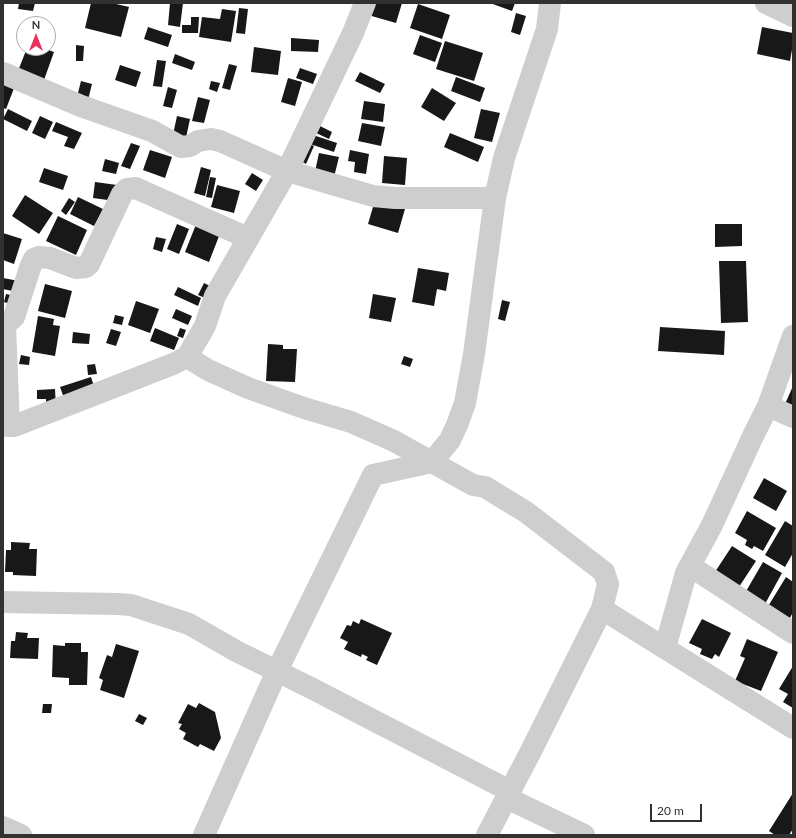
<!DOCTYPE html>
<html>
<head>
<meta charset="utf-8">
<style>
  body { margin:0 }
  #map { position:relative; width:796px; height:838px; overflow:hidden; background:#fff; font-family:Lato,sans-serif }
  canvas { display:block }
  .frame { position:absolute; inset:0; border:4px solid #313131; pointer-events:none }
  .north { position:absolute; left:16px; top:16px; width:40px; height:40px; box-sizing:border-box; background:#fff; border:1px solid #adadad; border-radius:50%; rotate:0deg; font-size:11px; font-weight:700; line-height:16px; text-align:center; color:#313131 }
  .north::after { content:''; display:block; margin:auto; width:14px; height:18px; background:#eb305b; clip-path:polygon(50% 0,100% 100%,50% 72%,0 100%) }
  .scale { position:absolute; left:650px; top:804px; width:52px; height:18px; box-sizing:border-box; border:2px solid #313131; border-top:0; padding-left:5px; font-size:12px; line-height:14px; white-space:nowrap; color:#313131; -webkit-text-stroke:3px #fff; paint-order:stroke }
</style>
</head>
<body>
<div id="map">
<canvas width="796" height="838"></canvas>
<div class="frame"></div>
<div class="north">N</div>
<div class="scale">20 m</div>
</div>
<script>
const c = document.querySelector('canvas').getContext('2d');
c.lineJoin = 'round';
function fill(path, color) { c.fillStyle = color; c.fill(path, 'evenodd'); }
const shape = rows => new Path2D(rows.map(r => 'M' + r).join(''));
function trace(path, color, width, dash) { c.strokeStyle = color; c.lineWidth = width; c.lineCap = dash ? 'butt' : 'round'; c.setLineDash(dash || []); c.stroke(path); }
fill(shape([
  [19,3,35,3,33,11,18,9],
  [91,3,112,3,129,7,121,37,85,28],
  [170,3,183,3,180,27,168,25],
  [371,3,402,3,396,23,368,15],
  [490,3,515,3,512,11],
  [418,4,450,15,442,39,410,28],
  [239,8,248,9,245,34,236,33],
  [222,9,236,11,231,42,199,37,202,17,220,19],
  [516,13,526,16,520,35,511,32],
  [191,17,199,17,198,33,182,33,182,25,191,25],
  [148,27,172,35,168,47,144,39],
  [762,27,793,33,793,44,790,61,757,54],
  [420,35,442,43,435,62,413,54],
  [291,38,319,40,318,52,291,51],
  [445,41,483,53,474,81,436,69],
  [76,45,84,46,83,61,76,61],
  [254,47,281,51,278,75,251,72],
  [27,48,43,48,54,52,44,80,18,71],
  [175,54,195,62,192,70,172,63],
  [157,60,166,61,162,87,153,86],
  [229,64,237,66,230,90,222,88],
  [120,65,141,72,136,87,115,80],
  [300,68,317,74,313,84,296,78],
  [360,72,385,84,380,93,355,81],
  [456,77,485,88,480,102,451,91],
  [288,78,302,82,295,106,281,102],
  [6,79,16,83,6,109,3,108,3,86],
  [81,81,92,84,87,104,76,101],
  [211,81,220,83,217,92,209,89],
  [168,87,177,90,172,108,163,106],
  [432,88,456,103,444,121,421,107],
  [198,97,210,100,204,123,192,121],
  [364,101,385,104,383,122,361,119],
  [8,109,32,121,27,131,3,119],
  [481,109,500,113,492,142,474,138],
  [40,116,53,122,45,139,32,133],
  [177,116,190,119,184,147,171,144],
  [56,122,82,133,74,149,64,146,68,137,52,131],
  [362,123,385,127,381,146,358,141],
  [318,125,332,132,329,139,314,132],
  [450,133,484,147,478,162,444,147],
  [313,135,337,143,334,152,310,144],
  [131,143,140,146,130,169,121,166],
  [306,143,314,146,306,164,299,160],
  [150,150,172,157,165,178,143,170],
  [350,150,369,154,366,174,354,172,355,162,348,161],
  [319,153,339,157,333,181,314,176],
  [384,156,407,158,405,185,382,183],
  [105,159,119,163,116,174,102,171],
  [201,167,211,170,205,196,194,193],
  [44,168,68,176,63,190,39,182],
  [252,173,263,180,256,191,245,184],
  [210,177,216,178,212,198,206,197],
  [95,182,117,185,115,201,93,198],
  [217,185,240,191,234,213,211,207],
  [25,195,53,213,39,234,12,216],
  [78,197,103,209,94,226,70,214],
  [69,198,75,202,66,215,61,211],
  [375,200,405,209,398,233,368,224],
  [58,216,87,230,76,255,46,241],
  [197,222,221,231,209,262,185,252],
  [177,224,189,229,179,254,167,249],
  [715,224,742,224,742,246,715,247],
  [3,233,22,239,14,264,3,260],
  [156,237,166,239,162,252,153,249],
  [719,261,746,261,748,322,721,323],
  [418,268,449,273,446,291,437,289,434,306,412,302],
  [3,278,19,281,17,292,3,289],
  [204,283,210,286,205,298,198,295],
  [45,284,72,291,65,318,38,311],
  [178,287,201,298,198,306,174,295],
  [6,294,15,296,13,305,4,302],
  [373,294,396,298,391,322,369,318],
  [502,300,510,302,505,321,498,319],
  [136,301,159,309,150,333,128,325],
  [176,309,192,316,188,325,172,318],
  [115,315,124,317,122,325,113,323],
  [38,316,54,319,53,325,60,326,55,356,32,352],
  [660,327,725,331,724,355,658,351],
  [155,328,179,338,174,350,150,341],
  [180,328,186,330,183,338,177,336],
  [111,329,121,332,116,346,106,343],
  [73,332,90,334,89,344,72,343],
  [268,344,283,345,283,349,297,349,295,382,266,381],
  [21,355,30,357,29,365,19,364],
  [404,356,413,359,410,367,401,364],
  [95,364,97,374,88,375,87,365],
  [91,377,95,389,64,398,60,387],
  [793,386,793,408,785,404],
  [55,389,56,407,46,408,46,399,37,399,37,390],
  [764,478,787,491,776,511,753,498],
  [747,511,776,528,763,551,754,546,752,549,745,545,747,540,735,533],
  [785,521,793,526,793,553,785,567,765,555],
  [11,542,30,543,29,549,37,549,36,576,13,575,13,572,5,572,6,550,11,550],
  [732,546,756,561,737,590,713,575],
  [763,562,782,573,765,604,745,593],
  [786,577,793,582,793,612,790,618,767,608],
  [361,619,392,633,377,665,366,660,368,657,362,654,361,657,344,649,348,642,340,638,347,625,351,626,353,621,359,624],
  [702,619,731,633,719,657,715,654,712,659,700,654,702,649,689,643],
  [16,632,28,633,27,638,39,638,38,659,10,658,11,641,15,641],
  [747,639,778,652,761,691,735,681,745,658,740,656],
  [65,643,81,643,81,652,88,652,87,685,69,685,69,678,52,677,53,645,65,646],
  [116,644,139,651,124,698,100,690,103,680,99,678,107,655,112,657],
  [793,666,793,708,783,702,788,694,779,689],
  [199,703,215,712,221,738,214,751,200,744,198,747,183,739,186,733,179,729,182,724,178,723,188,704,196,708],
  [43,704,52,704,51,713,42,713],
  [139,714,147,718,143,725,135,721],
  [793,793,793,829,789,835,775,835,769,831]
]), '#181818');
trace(shape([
  [766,3,793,16],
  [3,73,81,106,152,131,181,147,190,146,198,141,211,139,220,141,287,171,373,196,395,198,495,198],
  [3,325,5,325,14,317,31,265,34,259,39,257,50,258,76,268,86,267,89,264,122,194,127,189,136,188,140,190,248,238],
  [5,325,9,426],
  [187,357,208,370,248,388,304,408,351,422,394,441,473,485,485,487,526,512,604,572,608,584,602,609,531,751,487,835],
  [768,406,793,417],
  [3,426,14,426,173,364,187,357,205,326,215,296,287,171,353,33,365,3],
  [690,566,793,633],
  [3,602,117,604,131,605,189,624,236,651,313,689,510,791],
  [602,609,793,728],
  [665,648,686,573,712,525,753,436,768,406,793,336],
  [507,798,584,835],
  [3,827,21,835],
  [204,835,277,671,373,475,432,462,450,440,457,425,465,403,474,354,495,198,504,158,547,29,550,3]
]), '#cecece', 22);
</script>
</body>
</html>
